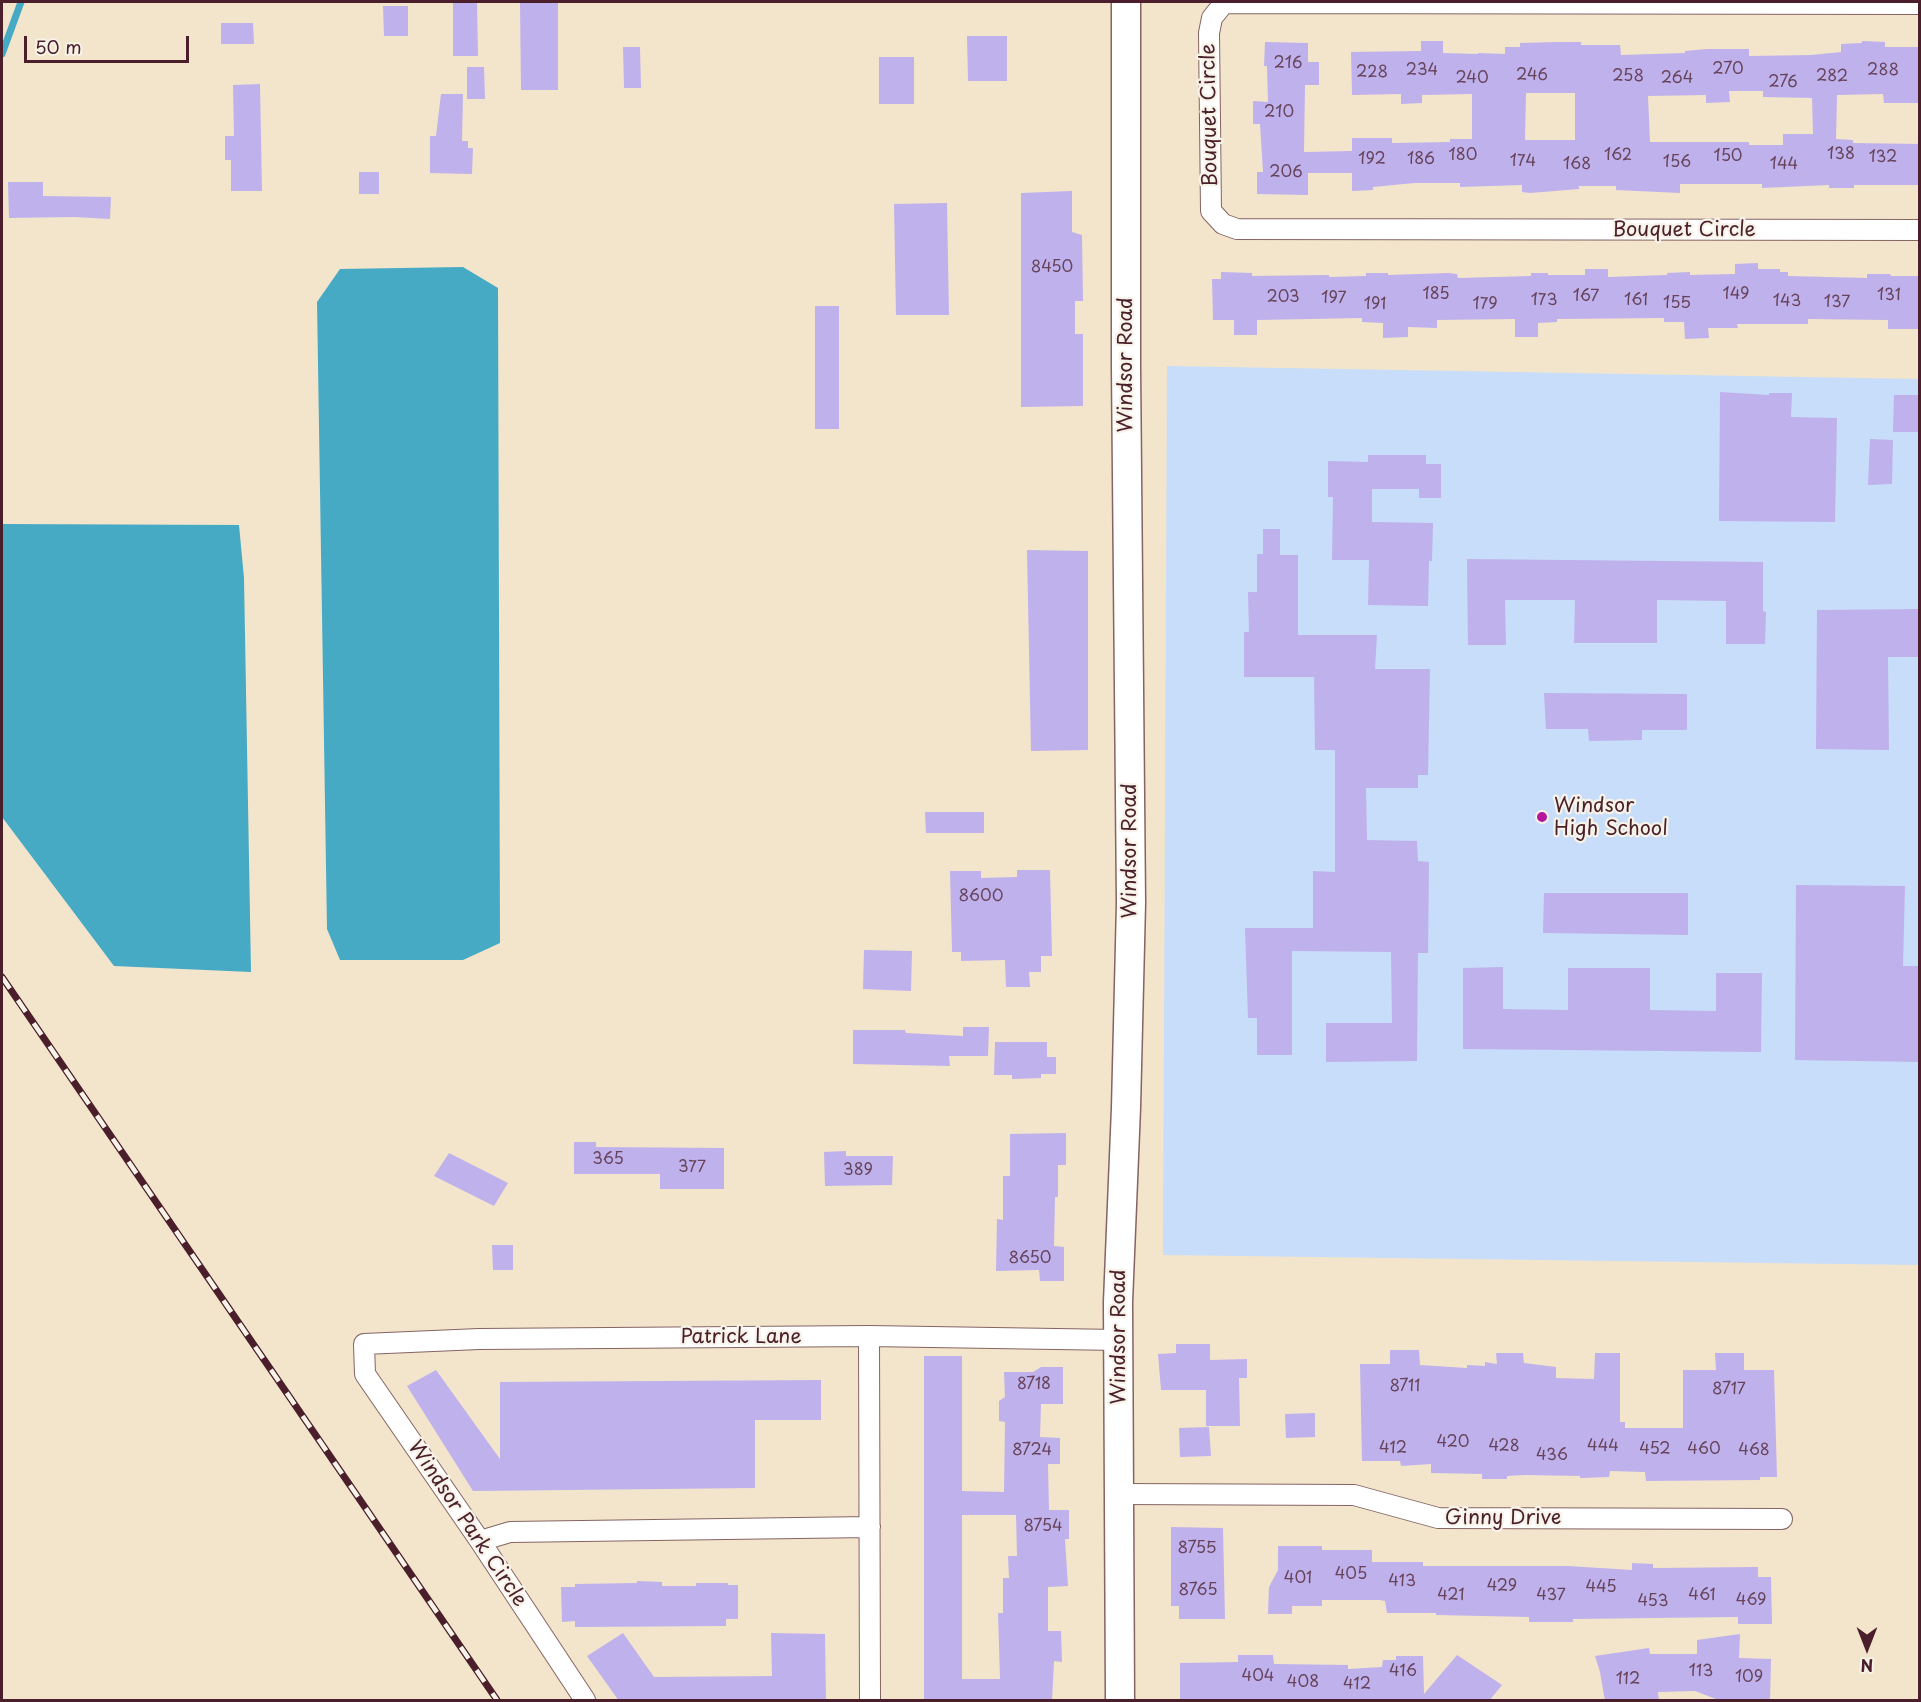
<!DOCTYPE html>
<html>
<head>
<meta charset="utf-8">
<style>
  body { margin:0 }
  #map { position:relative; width:1921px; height:1702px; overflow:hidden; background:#f2e5cc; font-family:"Playpen Sans",sans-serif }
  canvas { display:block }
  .frame { position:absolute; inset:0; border:3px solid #4a1f2b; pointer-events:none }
  .north { position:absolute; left:1837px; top:1618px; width:60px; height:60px; -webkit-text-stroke:4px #f7f3e8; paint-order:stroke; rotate:180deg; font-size:16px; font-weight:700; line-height:24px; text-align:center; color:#4a1f2b }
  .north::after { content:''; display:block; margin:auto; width:21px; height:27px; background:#4a1f2b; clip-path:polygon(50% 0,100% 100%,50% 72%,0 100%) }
  .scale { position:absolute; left:24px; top:36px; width:165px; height:27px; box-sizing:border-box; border:3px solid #4a1f2b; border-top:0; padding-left:8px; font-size:18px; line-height:21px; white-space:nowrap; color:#4a1f2b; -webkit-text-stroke:4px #f7f3e8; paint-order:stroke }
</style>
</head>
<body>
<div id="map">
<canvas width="1921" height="1702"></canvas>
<div class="frame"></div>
<div class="north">N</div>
<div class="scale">50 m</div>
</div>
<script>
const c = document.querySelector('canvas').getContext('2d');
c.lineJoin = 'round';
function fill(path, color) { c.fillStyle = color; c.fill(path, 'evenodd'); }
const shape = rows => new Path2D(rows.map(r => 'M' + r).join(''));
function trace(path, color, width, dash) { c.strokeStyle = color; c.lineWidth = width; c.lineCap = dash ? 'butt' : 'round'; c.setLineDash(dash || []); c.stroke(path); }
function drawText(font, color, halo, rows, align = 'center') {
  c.font = font + ' "Playpen Sans",sans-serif'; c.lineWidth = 4.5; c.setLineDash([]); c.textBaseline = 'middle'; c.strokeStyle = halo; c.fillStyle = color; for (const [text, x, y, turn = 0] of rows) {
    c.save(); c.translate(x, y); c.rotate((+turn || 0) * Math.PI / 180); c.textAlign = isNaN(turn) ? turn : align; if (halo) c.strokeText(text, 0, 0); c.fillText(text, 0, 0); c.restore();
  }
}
fill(shape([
  [1167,366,1919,379,1919,1265,1163,1255]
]), '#c8ddf9');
fill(shape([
  [463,267,498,288,500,943,463,960,340,960,327,929,317,302,340,269],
  [2,524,239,525,244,578,251,972,114,966,2,817]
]), '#46aac5');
trace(shape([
  [2,54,21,2]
]), '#46aac5', 7);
fill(shape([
  [453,2,477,2,478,56,453,56],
  [520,2,558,2,558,90,521,90],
  [383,6,408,6,408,36,384,36],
  [221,23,253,23,254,44,221,44],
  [967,36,1007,36,1007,81,968,81],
  [1421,41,1443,41,1443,53,1478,54,1478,53,1505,54,1505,47,1520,47,1520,43,1559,42,1581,42,1581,45,1620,45,1621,55,1685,53,1685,51,1707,49,1749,49,1749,56,1811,55,1841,52,1841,44,1862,43,1862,41,1885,42,1885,47,1920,47,1920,103,1884,103,1883,94,1837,95,1836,139,1853,140,1853,143,1920,144,1920,185,1854,185,1854,188,1829,188,1829,185,1762,188,1762,184,1680,184,1680,193,1616,190,1616,186,1579,186,1579,189,1530,193,1522,192,1522,185,1460,187,1460,183,1414,183,1373,187,1373,190,1352,191,1352,173,1308,173,1308,195,1257,194,1257,172,1263,172,1260,124,1253,124,1253,101,1268,102,1267,66,1264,66,1265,42,1308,43,1308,62,1319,62,1319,85,1305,85,1304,152,1352,151,1352,138,1392,138,1392,143,1450,142,1450,139,1472,139,1472,94,1422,95,1422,103,1401,104,1401,94,1352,95,1351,52,1421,51],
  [1729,91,1763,91,1763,97,1812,98,1813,134,1783,134,1783,145,1749,145,1749,142,1650,142,1648,96,1706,95,1706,103,1730,102],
  [1526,93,1575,93,1575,140,1525,140],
  [623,47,640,47,641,88,624,88],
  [879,57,914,57,914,104,879,104],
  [467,67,484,67,485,99,467,99],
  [260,84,262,191,231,191,231,160,225,160,225,136,234,136,233,85],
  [441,94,463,94,462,141,468,141,468,148,473,148,472,174,430,173,430,136,436,136],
  [359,172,379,172,379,194,359,194],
  [8,182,43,182,43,196,111,197,110,219,74,217,9,218],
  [1072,191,1072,232,1082,235,1083,301,1075,301,1075,334,1083,334,1083,406,1021,407,1021,193],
  [947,203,949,315,896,315,894,204],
  [1758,263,1758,269,1780,269,1780,272,1788,272,1788,276,1867,278,1867,274,1890,274,1891,276,1920,276,1920,329,1888,329,1888,320,1808,319,1808,324,1737,324,1738,328,1708,328,1709,338,1685,339,1684,322,1664,322,1664,318,1557,319,1557,322,1538,323,1538,337,1515,337,1515,319,1437,320,1437,328,1408,327,1408,337,1383,338,1383,323,1362,322,1362,318,1257,320,1257,335,1234,335,1234,320,1213,320,1212,279,1221,279,1221,272,1252,273,1252,276,1329,275,1329,277,1366,276,1366,273,1388,273,1388,275,1448,273,1457,274,1458,278,1531,276,1531,273,1548,273,1548,275,1585,275,1585,269,1608,269,1608,277,1667,275,1667,273,1690,272,1690,275,1735,274,1735,264],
  [815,306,839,306,839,429,815,429],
  [1720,392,1769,395,1769,393,1792,393,1791,417,1837,418,1835,522,1719,521],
  [1894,395,1920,395,1920,432,1893,432],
  [1870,439,1893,440,1892,484,1868,485],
  [1368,455,1426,455,1426,464,1441,464,1441,498,1419,498,1419,489,1372,489,1372,522,1433,523,1432,561,1429,561,1428,606,1368,605,1369,560,1332,560,1333,497,1328,497,1328,461,1368,462],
  [1263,529,1280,529,1280,555,1298,555,1298,635,1377,635,1375,669,1430,669,1428,775,1418,775,1418,788,1366,788,1367,840,1417,841,1418,861,1429,862,1428,953,1418,953,1417,1061,1326,1062,1326,1023,1392,1023,1391,952,1292,951,1292,1055,1257,1055,1257,1018,1248,1018,1245,928,1313,928,1313,871,1335,872,1335,750,1315,750,1314,677,1244,677,1244,632,1249,632,1248,592,1257,592,1257,554,1263,554],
  [1027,550,1088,551,1088,750,1031,751],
  [1467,559,1763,562,1763,611,1766,612,1765,644,1726,644,1726,601,1657,600,1657,643,1574,643,1575,600,1505,600,1506,645,1468,645],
  [1920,609,1920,657,1888,657,1889,750,1816,749,1817,610],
  [1544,693,1687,694,1687,730,1642,730,1642,740,1589,741,1588,729,1546,729],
  [925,812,984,812,984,833,926,833],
  [1017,870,1050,870,1052,956,1041,956,1041,972,1029,972,1030,987,1006,987,1005,960,961,961,961,952,952,952,950,871,981,871,981,878,1017,877],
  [1796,885,1905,886,1903,966,1920,966,1920,1062,1795,1060],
  [1544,893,1688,893,1688,935,1543,933],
  [864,950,912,951,911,991,863,989],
  [1503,967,1503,1009,1568,1010,1568,968,1650,968,1650,1010,1716,1011,1716,973,1762,973,1761,1052,1463,1049,1463,968],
  [963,1027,989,1027,988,1056,949,1056,950,1066,853,1064,853,1030,905,1030,906,1033,963,1036],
  [995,1042,1047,1042,1047,1057,1056,1057,1056,1074,1041,1074,1041,1078,1012,1079,1012,1075,994,1075],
  [1066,1133,1066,1165,1058,1165,1058,1197,1055,1197,1054,1246,1064,1247,1064,1281,1040,1281,1039,1270,996,1271,997,1219,1003,1220,1003,1176,1010,1176,1010,1134],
  [574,1142,596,1142,596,1147,724,1148,724,1189,660,1189,660,1174,574,1174],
  [846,1151,846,1156,893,1156,892,1185,825,1186,824,1152],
  [449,1153,508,1183,494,1206,434,1176],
  [492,1245,513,1245,513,1270,493,1270],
  [1176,1344,1210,1344,1210,1360,1247,1359,1247,1378,1239,1378,1240,1426,1206,1426,1206,1390,1161,1390,1158,1354,1176,1353],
  [1390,1350,1419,1350,1420,1365,1467,1368,1467,1365,1485,1366,1485,1362,1497,1364,1496,1353,1523,1353,1524,1363,1556,1367,1556,1378,1594,1379,1595,1353,1620,1353,1620,1422,1625,1422,1625,1428,1683,1428,1683,1370,1716,1370,1715,1353,1744,1353,1744,1370,1774,1370,1777,1477,1760,1477,1760,1480,1646,1481,1645,1472,1610,1471,1609,1477,1580,1478,1580,1476,1525,1475,1507,1476,1507,1479,1482,1479,1482,1474,1431,1473,1431,1464,1401,1466,1400,1461,1362,1461,1360,1364,1390,1364],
  [924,1356,962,1356,962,1491,1004,1492,1005,1422,999,1421,999,1401,1005,1397,1004,1372,1033,1372,1041,1367,1063,1367,1063,1404,1041,1404,1040,1437,1060,1438,1060,1464,1048,1464,1049,1510,1069,1510,1069,1539,1065,1539,1068,1586,1048,1587,1048,1631,1061,1631,1062,1662,1054,1661,1052,1701,924,1701],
  [962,1515,1016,1515,1017,1556,1008,1556,1009,1578,1003,1578,1003,1613,998,1613,1000,1679,962,1679],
  [436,1370,500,1459,500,1382,821,1380,821,1420,755,1420,755,1488,473,1491,407,1386],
  [1315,1413,1315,1437,1286,1438,1285,1414],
  [1209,1427,1211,1456,1180,1457,1179,1428],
  [1171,1527,1223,1528,1225,1619,1179,1619,1179,1606,1171,1606],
  [1278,1546,1322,1546,1322,1550,1372,1550,1372,1562,1423,1562,1423,1566,1568,1566,1632,1570,1632,1563,1653,1564,1653,1568,1758,1567,1758,1577,1771,1577,1772,1624,1738,1624,1738,1617,1573,1619,1573,1622,1529,1622,1529,1617,1436,1615,1436,1613,1387,1613,1385,1601,1380,1600,1322,1600,1322,1606,1292,1606,1292,1614,1268,1614,1269,1587,1278,1570],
  [637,1581,662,1582,662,1586,696,1586,696,1583,728,1583,728,1585,738,1585,738,1619,726,1619,726,1626,575,1627,575,1621,562,1622,561,1587,575,1587,575,1584,637,1583],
  [623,1633,654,1677,772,1676,771,1633,825,1634,826,1701,619,1701,587,1656],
  [1740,1634,1739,1658,1771,1659,1770,1701,1721,1701,1695,1691,1658,1692,1659,1701,1605,1701,1600,1672,1595,1656,1649,1648,1650,1654,1697,1654,1697,1640],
  [1238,1655,1273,1655,1274,1664,1348,1665,1348,1669,1382,1667,1383,1660,1396,1660,1396,1656,1423,1656,1424,1694,1457,1655,1502,1685,1489,1701,1180,1701,1180,1663,1238,1662]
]), '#bfb1ec');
const street = shape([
  [1920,4,1224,3,1212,18,1209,33,1211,211,1223,224,1237,229,1920,230],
  [869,1336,870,1700],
  [1120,1494,1354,1495,1438,1518,1782,1519],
  [480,1541,510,1532,870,1527],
  [585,1700,480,1541,365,1374,364,1344,479,1339,869,1336,1118,1340]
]);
const secondary = shape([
  [1120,1700,1118,1302,1126,1108,1131,903,1126,367,1126,2]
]);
trace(street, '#856463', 22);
trace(secondary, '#856463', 31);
trace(street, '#fff', 20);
trace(secondary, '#fff', 28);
const rail = shape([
  [2,977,497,1700]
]);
trace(rail, '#4a1f2b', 7);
trace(rail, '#f7f3e8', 4.5, [14]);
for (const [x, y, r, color] of [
  [1542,817,6,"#b5179e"]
]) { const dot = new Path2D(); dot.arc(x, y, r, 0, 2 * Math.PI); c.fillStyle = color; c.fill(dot); trace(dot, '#f7f3e8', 2); }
drawText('16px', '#67445b', null, [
  ["216",1288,64],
  ["270",1728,70],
  ["234",1422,71],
  ["288",1883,71],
  ["228",1372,73],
  ["246",1532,76],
  ["258",1628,77],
  ["282",1832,77],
  ["240",1472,79],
  ["264",1677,79],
  ["276",1783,83],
  ["210",1279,113],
  ["138",1841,155],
  ["180",1463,156],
  ["162",1618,156],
  ["150",1728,157],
  ["132",1883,158],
  ["192",1372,160],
  ["186",1421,160],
  ["174",1523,162],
  ["156",1677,163],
  ["168",1577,165],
  ["144",1784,165],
  ["206",1286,173],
  ["8450",1052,268],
  ["185",1436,295],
  ["149",1736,295],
  ["131",1889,296],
  ["167",1586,297],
  ["203",1283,298],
  ["197",1334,299],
  ["173",1544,301],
  ["161",1636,301],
  ["143",1787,302],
  ["137",1837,303],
  ["155",1677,304],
  ["191",1375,305],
  ["179",1485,305],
  ["8600",981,897],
  ["365",608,1160],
  ["377",692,1168],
  ["389",858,1171],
  ["8650",1030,1259],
  ["8718",1034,1385],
  ["8711",1405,1387],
  ["8717",1729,1390],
  ["420",1453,1443],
  ["428",1504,1447],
  ["444",1603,1447],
  ["412",1393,1449],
  ["452",1655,1450],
  ["460",1704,1450],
  ["8724",1032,1451],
  ["468",1754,1451],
  ["436",1552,1456],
  ["8754",1043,1527],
  ["8755",1197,1549],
  ["405",1351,1575],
  ["401",1298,1579],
  ["413",1402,1582],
  ["429",1502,1587],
  ["445",1601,1588],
  ["8765",1198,1591],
  ["421",1451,1596],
  ["437",1551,1596],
  ["461",1702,1596],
  ["469",1751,1601],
  ["453",1653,1602],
  ["416",1403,1672],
  ["113",1701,1672],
  ["404",1258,1677],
  ["109",1749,1678],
  ["112",1628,1680],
  ["408",1303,1683],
  ["412",1357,1685]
]);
drawText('20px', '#4a1f2b', '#f7f3e8', [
  ["Bouquet Circle",1210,115,-91],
  ["Bouquet Circle",1684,230],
  ["Windsor Road",1126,365,-90],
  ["Windsor Road",1130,851,-90],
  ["Patrick Lane",741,1337],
  ["Windsor Road",1119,1337,-90],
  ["Ginny Drive",1503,1518],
  ["Windsor Park Circle",467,1524,56]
]);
drawText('20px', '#4a1f2b', '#f7f3e8', [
  ["Windsor",1554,806],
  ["High School",1554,829]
], 'left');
</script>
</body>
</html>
